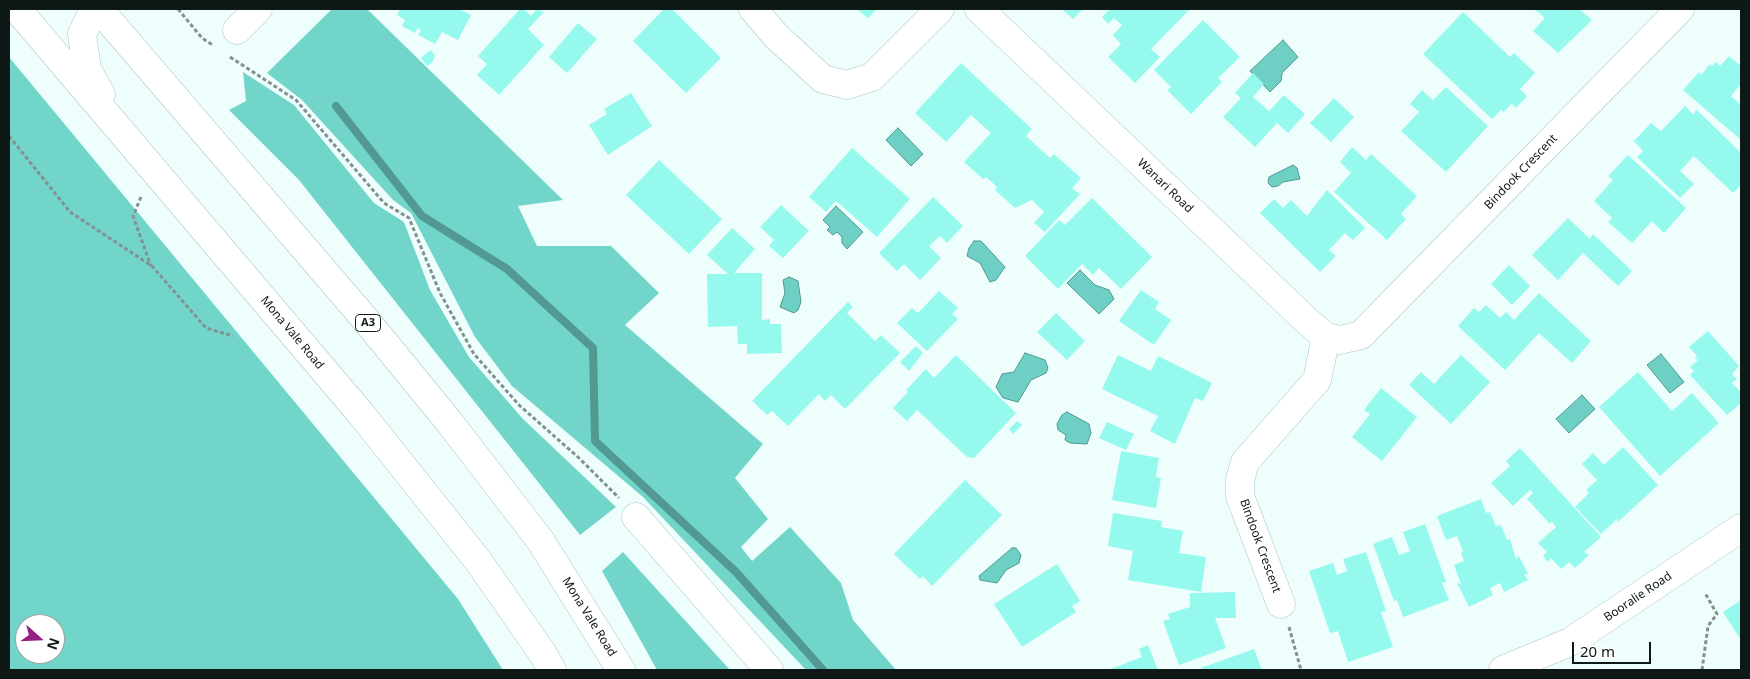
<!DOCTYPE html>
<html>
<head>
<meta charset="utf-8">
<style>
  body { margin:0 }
  #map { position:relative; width:1750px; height:679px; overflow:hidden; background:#edfefc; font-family:"Noto Sans",sans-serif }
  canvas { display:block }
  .frame { position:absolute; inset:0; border:10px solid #0e1817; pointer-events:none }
  .north { position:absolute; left:15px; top:614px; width:50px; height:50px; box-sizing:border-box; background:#fff; border:1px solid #9fa3a2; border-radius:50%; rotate:110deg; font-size:14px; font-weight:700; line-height:20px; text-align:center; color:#0e1817 }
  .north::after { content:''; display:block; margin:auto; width:18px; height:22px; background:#942181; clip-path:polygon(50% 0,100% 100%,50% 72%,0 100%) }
  .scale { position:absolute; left:1572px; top:642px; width:79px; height:22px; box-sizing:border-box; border:2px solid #0e1817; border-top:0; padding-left:6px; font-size:15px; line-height:18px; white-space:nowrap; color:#0e1817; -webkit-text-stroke:4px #fff; paint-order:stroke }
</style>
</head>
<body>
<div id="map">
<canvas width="1750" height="679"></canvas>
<div class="frame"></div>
<div class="north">N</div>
<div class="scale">20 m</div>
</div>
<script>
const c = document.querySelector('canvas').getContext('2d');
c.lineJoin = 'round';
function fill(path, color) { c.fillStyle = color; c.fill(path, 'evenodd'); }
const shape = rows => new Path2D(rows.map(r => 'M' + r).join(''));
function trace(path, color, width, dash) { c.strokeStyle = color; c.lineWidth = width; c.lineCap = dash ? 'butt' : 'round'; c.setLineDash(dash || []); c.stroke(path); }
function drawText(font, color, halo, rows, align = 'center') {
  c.font = font + ' "Noto Sans",sans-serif'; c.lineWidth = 4; c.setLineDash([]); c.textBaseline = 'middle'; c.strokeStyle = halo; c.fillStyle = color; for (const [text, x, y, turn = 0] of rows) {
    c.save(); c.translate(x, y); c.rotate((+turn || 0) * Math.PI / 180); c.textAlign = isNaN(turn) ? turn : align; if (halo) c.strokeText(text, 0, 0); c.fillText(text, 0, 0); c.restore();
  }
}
fill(shape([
  [332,9,367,9,563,200,518,206,537,246,611,246,659,293,625,325,763,444,735,478,768,519,741,547,752,561,790,527,841,583,853,620,896,670,806,670,643,497,512,386,475,337,411,213,393,200,302,100,267,73],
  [9,57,458,599,503,670,9,670],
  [25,624,55,624,55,654,25,654],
  [243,72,294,105,374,203,404,222,430,290,469,357,523,419,616,507,580,535,299,180,229,110,246,101],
  [623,552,730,670,657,670,602,571]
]), '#72d5ca');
const water = shape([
  [1283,40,1298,57,1282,73,1281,81,1270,92,1250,71,1283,40],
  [898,128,923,154,911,166,886,140,898,128],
  [1293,165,1297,168,1300,179,1283,182,1278,186,1272,187,1268,183,1269,177,1293,165],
  [836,206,863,232,847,249,842,243,842,237,837,232,833,235,827,230,830,227,823,220,836,206],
  [974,241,981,241,1005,267,996,280,990,282,980,263,967,256,969,248,974,241],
  [1080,270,1095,285,1109,290,1114,299,1099,314,1067,283,1080,270],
  [789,277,798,281,801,302,798,310,794,313,780,307,785,293,783,280,789,277],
  [1025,353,1045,360,1048,368,1046,373,1031,380,1018,402,1003,398,996,387,1002,374,1014,372,1025,353],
  [1661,354,1684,382,1670,393,1647,365,1661,354],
  [1582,395,1595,409,1569,433,1556,419,1582,395],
  [1067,412,1089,424,1091,433,1087,444,1070,443,1065,440,1066,435,1058,430,1057,424,1062,415,1067,412],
  [1012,548,1016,548,1021,555,1019,563,1006,570,997,583,980,580,979,576,1012,548]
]);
fill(water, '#6ed0c5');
trace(water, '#519991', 1);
trace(shape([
  [336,106,422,216,507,269,593,348,595,441,736,572,823,670]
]), '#519991', 8);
fill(shape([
  [400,9,459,9,471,15,458,40,442,32,435,44,418,35,421,30,418,28,415,33,402,26,405,20,397,15],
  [520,9,524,9,531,16,537,9,544,12,528,29,544,45,499,95,477,75,487,64,478,56],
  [664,9,672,9,721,58,686,93,633,41],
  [857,9,877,9,868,18],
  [1062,9,1083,9,1073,19],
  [1110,9,1190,9,1151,49,1160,57,1135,83,1108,57,1121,44,1113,35,1122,25,1114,18,1108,24,1102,17],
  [1534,9,1579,9,1592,20,1558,53,1533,31,1545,18],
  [1463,12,1510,57,1514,53,1535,73,1520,89,1527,96,1516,108,1512,103,1504,112,1501,110,1492,119,1423,54],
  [1203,20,1240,57,1218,78,1222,82,1191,114,1167,90,1171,87,1154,70],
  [578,23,597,39,567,73,549,57],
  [431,50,435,56,432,63,427,66,421,58],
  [1729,56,1741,66,1741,84,1731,96,1741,105,1741,140,1683,90,1699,72,1701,75,1710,64,1712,66,1716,62,1720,66],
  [961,63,1032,129,1026,136,1050,158,1054,154,1081,178,1072,188,1080,194,1045,232,1034,223,1044,212,1032,200,1015,208,995,190,997,187,986,177,983,179,964,162,991,133,971,115,946,142,915,113],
  [1253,73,1264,84,1253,97,1269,111,1284,95,1305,114,1288,133,1277,123,1255,147,1223,117,1241,98,1235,93],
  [1446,87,1488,126,1446,172,1401,131,1419,112,1410,104,1422,90,1433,100],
  [631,93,652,126,608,155,589,125,607,114,604,109],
  [1334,98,1354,117,1331,142,1310,123],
  [1685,106,1694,115,1696,109,1741,153,1741,185,1733,193,1694,156,1680,171,1694,184,1680,198,1637,157,1643,151,1634,141,1651,123,1661,131],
  [1352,147,1366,160,1371,154,1417,196,1401,214,1406,219,1387,240,1334,192,1351,173,1340,162],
  [852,148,910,199,877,237,836,201,826,212,809,197],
  [1628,155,1686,208,1664,233,1652,221,1632,243,1608,222,1612,218,1594,201,1613,180,1608,176],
  [659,160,722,219,689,254,626,195],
  [1327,190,1365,228,1353,240,1345,233,1329,250,1336,256,1320,272,1260,213,1274,199,1283,208,1291,200,1307,216],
  [933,197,963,226,947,243,940,236,929,246,941,258,920,280,904,264,897,271,879,253],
  [1092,198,1152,257,1121,289,1099,268,1093,275,1082,264,1058,289,1025,256,1059,220,1065,225],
  [781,205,809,231,783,258,769,246,774,240,760,227],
  [1568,218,1590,239,1593,234,1632,271,1618,286,1583,253,1558,280,1532,255],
  [732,228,755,249,734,273,762,273,762,320,770,319,770,324,781,324,782,353,747,354,747,344,738,344,737,326,708,327,707,274,728,274,707,255],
  [1509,265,1530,286,1512,305,1491,284],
  [1141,290,1159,302,1155,309,1171,320,1154,345,1119,321],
  [939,291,958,308,952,314,958,319,927,351,897,323,912,308,918,313],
  [1539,293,1591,341,1572,363,1539,333,1505,370,1458,326,1474,308,1479,312,1486,305,1500,318,1506,312,1514,320],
  [848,302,853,307,847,313,875,341,881,335,900,353,845,409,831,395,825,401,819,394,788,426,772,411,767,415,752,401],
  [1056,313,1085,341,1067,360,1037,332],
  [1708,331,1739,366,1732,374,1737,379,1732,383,1741,392,1741,403,1727,415,1690,375,1694,371,1690,367,1698,360,1695,358,1697,356,1689,347],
  [916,346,923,353,909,371,900,362],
  [956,355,1016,413,974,458,967,457,917,410,907,421,893,408,908,392,906,390,926,369,934,378],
  [1118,355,1151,371,1158,356,1212,383,1203,401,1195,398,1175,444,1150,431,1158,416,1102,389],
  [1461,355,1490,382,1451,424,1409,385,1421,372,1434,384],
  [1638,372,1672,411,1692,393,1719,423,1660,476,1599,407],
  [1381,388,1417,417,1382,461,1352,437,1370,414,1364,410],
  [1017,421,1022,425,1013,434,1009,429],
  [1107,422,1134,434,1126,450,1099,438],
  [1623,447,1658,485,1618,522,1617,519,1601,534,1575,507,1589,493,1586,490,1597,480,1582,464,1593,453,1604,465],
  [1520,448,1601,537,1584,552,1589,555,1575,568,1569,562,1561,569,1551,558,1548,562,1543,556,1547,552,1538,543,1556,527,1552,522,1550,524,1527,499,1533,493,1530,490,1513,506,1491,483,1510,466,1506,461],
  [1121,451,1159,458,1156,477,1161,478,1156,508,1112,500],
  [965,480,1002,515,932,586,923,576,920,579,894,554],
  [1481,499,1486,513,1490,512,1496,526,1501,525,1507,540,1510,539,1516,559,1519,556,1528,574,1524,574,1528,580,1504,592,1500,583,1490,588,1493,595,1469,607,1457,583,1461,584,1454,565,1464,561,1461,553,1463,552,1457,536,1446,540,1437,516],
  [1113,513,1162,521,1161,527,1183,531,1179,553,1206,557,1201,592,1128,580,1133,551,1108,546],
  [1425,524,1446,582,1442,583,1449,600,1403,617,1397,600,1394,601,1373,544,1392,537,1399,555,1410,551,1403,532],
  [1366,552,1386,611,1381,612,1393,647,1348,662,1338,631,1330,633,1309,571,1333,563,1337,575,1347,571,1343,559],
  [1057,564,1080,601,1072,606,1076,612,1022,647,994,604],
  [1235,592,1236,618,1215,618,1226,648,1179,665,1163,621,1170,619,1168,614,1190,607,1190,593],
  [1741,600,1741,640,1723,612],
  [1148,645,1158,670,1108,670,1142,657,1139,649],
  [1254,649,1262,670,1202,670,1201,668]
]), '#96f9ed');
const minor = shape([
  [753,9,777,37,823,79,847,85,872,77,940,9],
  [979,9,1307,321,1326,337,1340,340,1361,335,1680,9],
  [237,30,258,9],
  [636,517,769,670],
  [1281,604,1240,496,1240,480,1245,462,1317,380,1326,337],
  [1503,670,1570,642,1741,528]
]);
const highway = shape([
  [17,9,362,415,479,562,543,654,552,670],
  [94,9,82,34,87,69,101,94],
  [99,9,365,319,450,423,540,540,621,670]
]);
trace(minor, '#aac6c2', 29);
trace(highway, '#aac6c2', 29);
trace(shape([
  [178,9,202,38,214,46],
  [230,57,296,100,384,203,409,218,440,293,474,354,519,405,579,458,619,498],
  [9,136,70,212,152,266,206,328,233,336],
  [141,197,133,216,151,266],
  [1289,627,1301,670],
  [1702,670,1708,626,1717,614,1705,593]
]), '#849190', 3, [4, 2.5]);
trace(minor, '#fff', 28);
trace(highway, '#fff', 28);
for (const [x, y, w] of [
  [368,323,25]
]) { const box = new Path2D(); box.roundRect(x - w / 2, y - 8.5, w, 17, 4); c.fillStyle = '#fff'; c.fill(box); trace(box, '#0e1817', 1); }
drawText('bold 11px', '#0e1817', null, [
  ["A3",368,323]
]);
drawText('12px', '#0e1817', '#fff', [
  ["Bindook Crescent",1521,172,-46],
  ["Wanari Road",1165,186,44],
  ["Mona Vale Road",292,333,50],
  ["Bindook Crescent",1260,546,70],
  ["Booralie Road",1638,597,-34],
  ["Mona Vale Road",589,617,58]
]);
</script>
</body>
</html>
